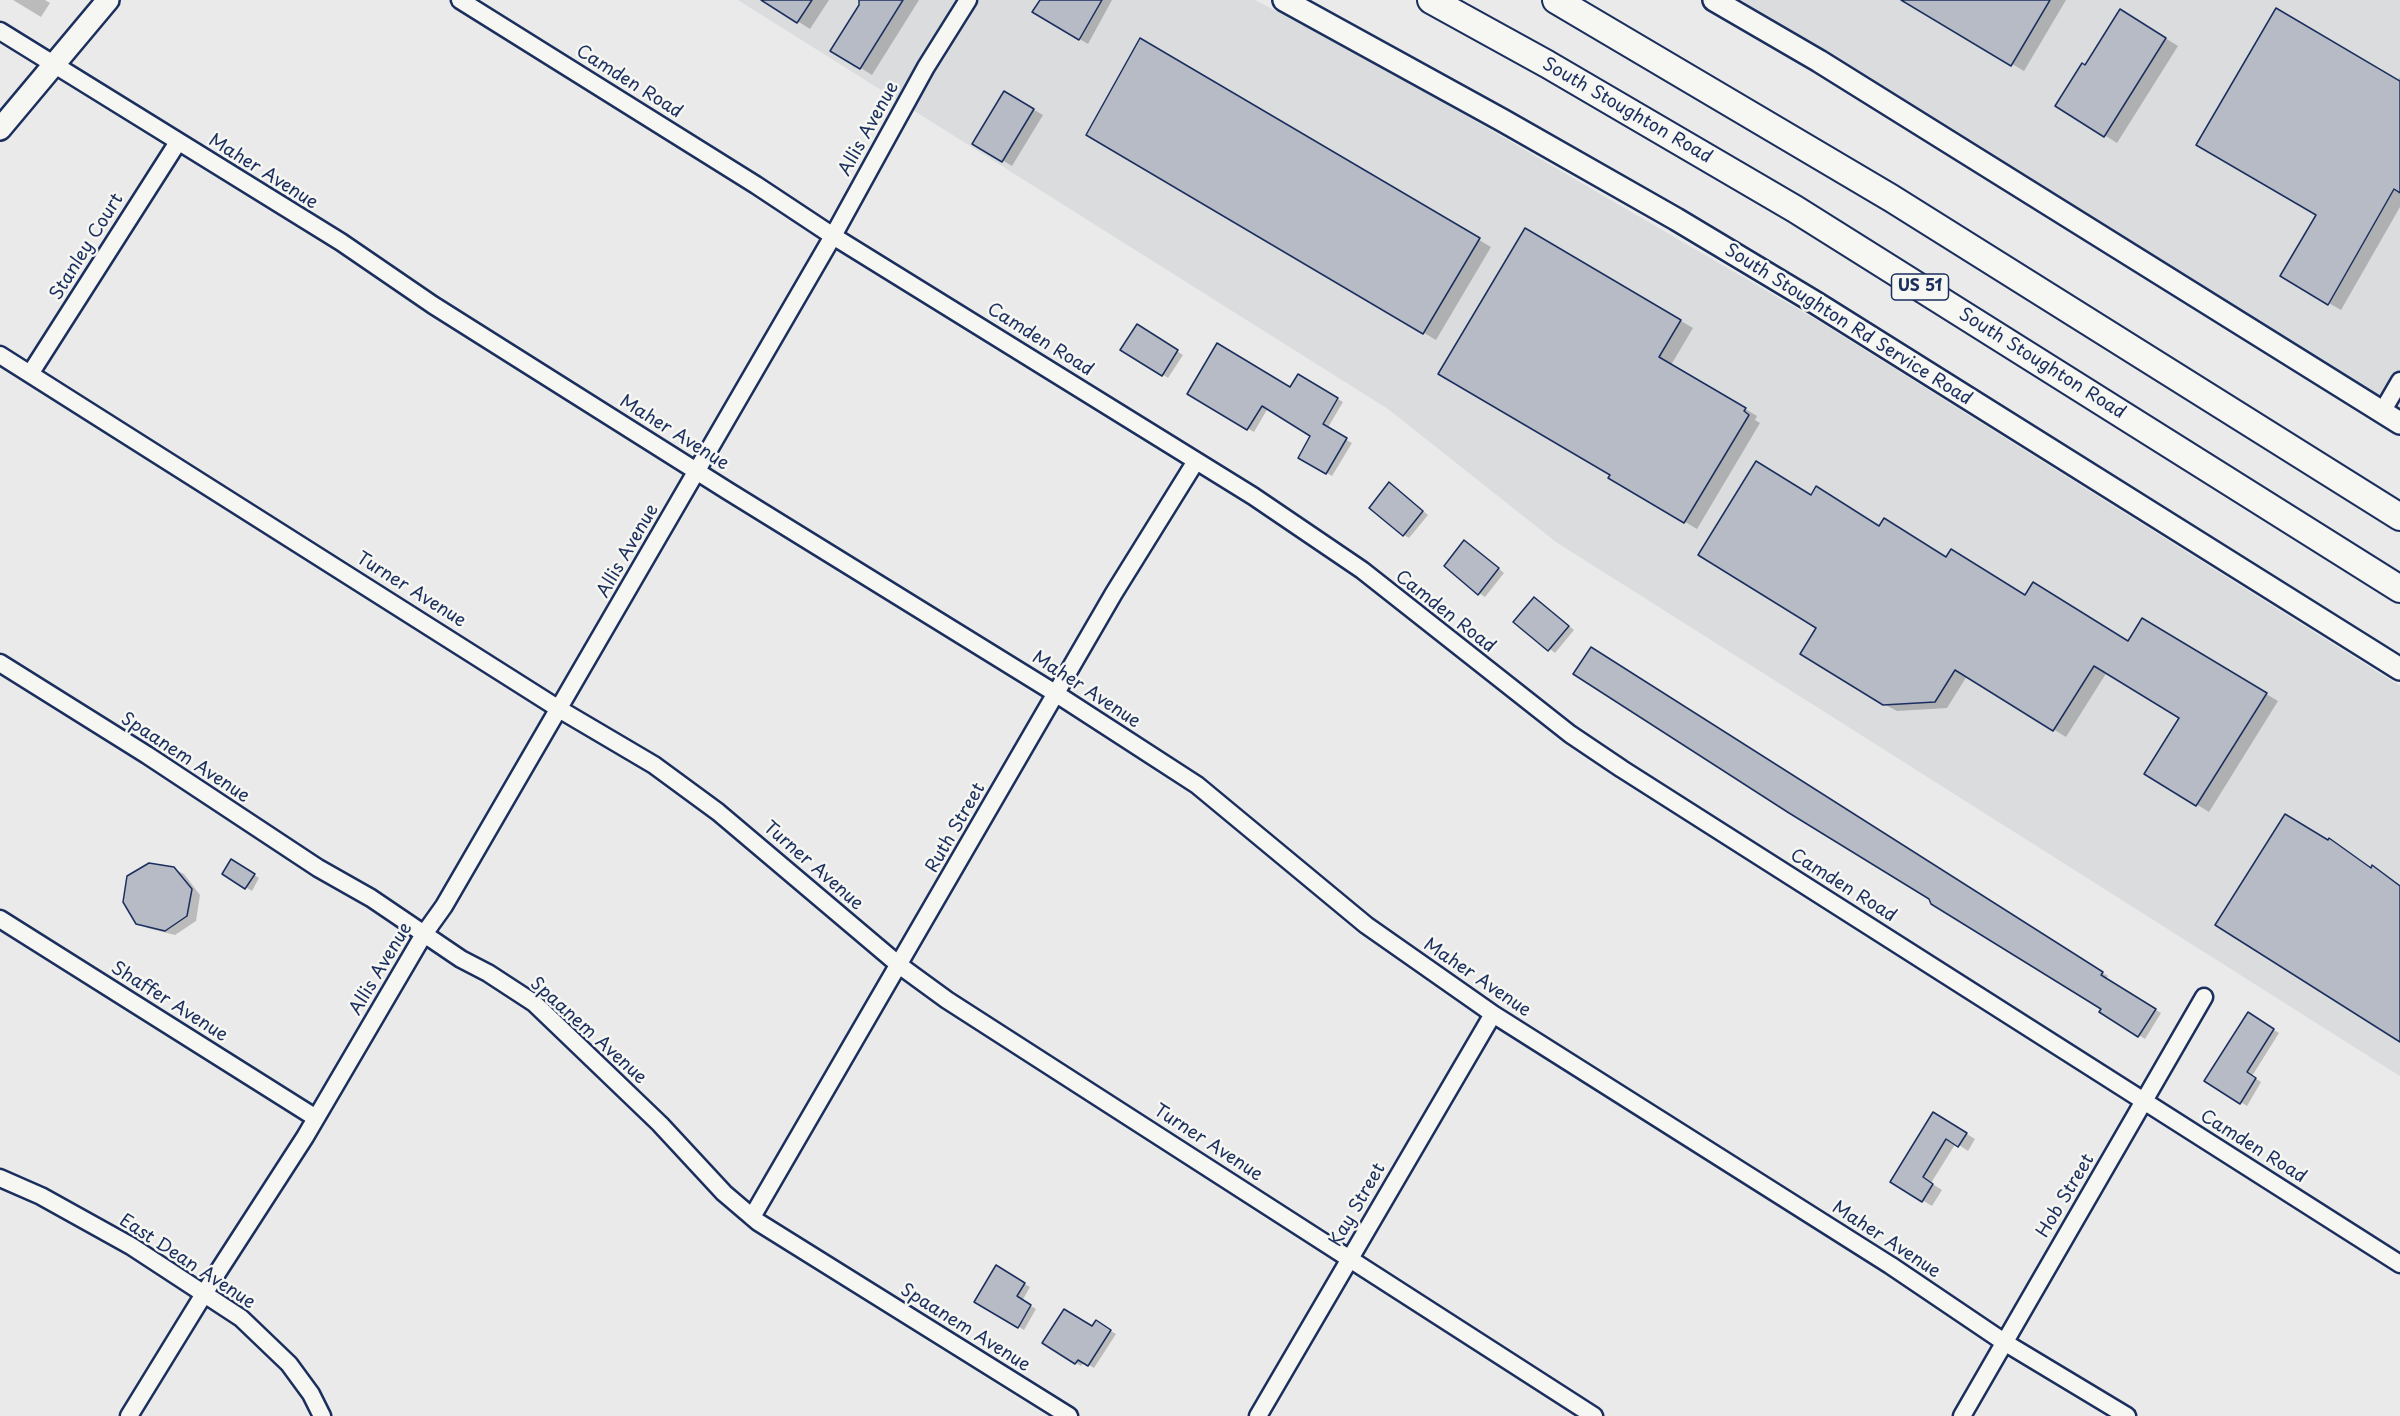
<!DOCTYPE html>
<html>
<head>
<meta charset="utf-8">
<style>
  body { margin:0 }
  canvas { display:block; background:#e9eae9 }
</style>
</head>
<body>
<canvas width="2400" height="1416"></canvas>
<script>
const c = document.querySelector('canvas').getContext('2d');
c.lineJoin = 'round';
function fill(path, color) { c.fillStyle = color; c.fill(path, 'evenodd'); }
const shape = rows => new Path2D(rows.map(r => 'M' + r).join(''));
function trace(path, color, width, dash) { c.strokeStyle = color; c.lineWidth = width; c.lineCap = dash ? 'butt' : 'round'; c.setLineDash(dash || []); c.stroke(path); }
function drawText(font, color, halo, rows, align = 'center') {
  c.font = font + ' "Playpen Sans",sans-serif'; c.lineWidth = 5; c.setLineDash([]); c.textBaseline = 'middle'; c.strokeStyle = halo; c.fillStyle = color; for (const [text, x, y, turn = 0] of rows) {
    c.save(); c.translate(x, y); c.rotate((+turn || 0) * Math.PI / 180); c.textAlign = isNaN(turn) ? turn : align; if (halo) c.strokeText(text, 0, 0); c.fillText(text, 0, 0); c.restore();
  }
}
fill(shape([
  [738,0,1255,0,1398,76,1820,322,2400,686,2400,1076,1556,542,1388,409],
  [1714,0,2400,0,2400,423]
]), '#dadcde');
fill(shape([
  [13,0,45,0,50,3,41,17],
  [764,0,829,0,810,29],
  [864,0,919,0,872,75,832,50],
  [1041,0,1112,0,1088,44,1034,12],
  [1904,0,2066,0,2024,71],
  [2133,18,2178,46,2117,143,2057,105,2085,67],
  [1141,40,1491,247,1436,340,1088,134],
  [2400,77,2400,207,2341,310,2282,276],
  [1005,93,1043,115,1012,166,974,143],
  [1525,230,1693,328,1671,365,1757,416,1755,420,1760,423,1697,529,1610,477,1612,475],
  [1137,326,1183,355,1168,378,1123,349],
  [1299,376,1343,402,1327,429,1352,443,1332,476,1300,457,1312,435,1268,408,1254,432,1189,394,1291,389],
  [1395,488,1428,515,1409,538,1404,535],
  [1812,497,2128,643,2142,620,2278,701,2209,812,2146,773,2181,718,2107,672,2066,737,1967,676,1947,708,1897,711,1884,704,1818,628],
  [1470,545,1504,573,1485,597,1479,593],
  [1540,602,1574,630,1555,653,1515,622],
  [1592,649,2108,976,2106,979,2161,1013,2145,1039,1930,898],
  [232,861,259,878,252,891,224,874],
  [174,869,184,874,200,895,196,921,175,935,147,928,137,923],
  [2248,1014,2279,1033,2252,1076,2261,1082,2247,1106,2206,1080],
  [1934,1114,1975,1139,1968,1151,1956,1143,1931,1183,1942,1190,1932,1206,1892,1182],
  [996,1268,1030,1287,1022,1301,1036,1309,1024,1330,976,1301],
  [1096,1322,1116,1334,1094,1368,1084,1362,1081,1366,1044,1343,1093,1328]
]), '#0003');
const building = shape([
  [761,0,812,0,797,23,761,0],
  [859,0,903,0,860,69,830,51,859,5,859,0],
  [1040,0,1102,0,1079,40,1032,12,1040,0],
  [1901,0,2050,0,2011,66,1901,0],
  [2276,8,2400,81,2400,193,2394,189,2328,305,2280,276,2316,215,2196,145,2276,8],
  [2120,9,2166,38,2104,137,2055,106,2082,63,2085,65,2120,9],
  [1140,38,1480,238,1423,334,1086,135,1140,38],
  [1004,91,1034,109,1002,162,972,144,1004,91],
  [1525,228,1681,320,1659,357,1746,408,1744,411,1749,415,1684,523,1608,478,1610,475,1438,374,1525,228],
  [1137,324,1178,350,1162,376,1120,350,1137,324],
  [1217,343,1290,387,1298,374,1338,398,1323,424,1347,438,1326,474,1298,458,1310,436,1262,406,1247,430,1187,394,1217,343],
  [1756,461,1811,495,1816,486,1879,526,1884,518,1946,557,1951,549,2025,595,2033,582,2128,641,2142,618,2267,693,2196,806,2144,774,2179,718,2094,666,2053,731,1955,670,1935,702,1883,705,1800,654,1816,628,1698,555,1756,461],
  [1389,482,1423,511,1403,536,1369,508,1389,482],
  [1464,540,1499,568,1478,595,1444,566,1464,540],
  [1534,597,1569,626,1548,651,1513,622,1534,597],
  [1591,647,2103,972,2101,975,2156,1009,2138,1037,2099,1012,2101,1009,1931,904,1929,899,1789,813,1573,674,1591,647],
  [2285,814,2328,840,2329,838,2371,868,2372,865,2400,886,2400,1042,2215,925,2285,814],
  [231,859,255,874,245,889,222,874,231,859],
  [149,863,174,867,192,889,187,916,165,931,136,924,123,902,127,876,149,863],
  [2248,1012,2274,1029,2247,1072,2256,1078,2240,1104,2204,1081,2248,1012],
  [1933,1112,1967,1133,1958,1147,1946,1139,1923,1177,1933,1184,1922,1202,1890,1182,1933,1112],
  [996,1265,1025,1283,1017,1296,1031,1305,1018,1328,974,1302,996,1265],
  [1064,1309,1092,1326,1096,1320,1111,1330,1088,1366,1078,1360,1075,1364,1042,1343,1064,1309]
]);
fill(building, '#b6bbc6');
trace(building, '#1b2f5e', 1.5);
const minor = shape([
  [460,0,756,185,833,236,1253,496,1362,570,1570,734,1622,769,2400,1264],
  [0,31,341,242,433,305,728,491,1055,693,1197,785,1366,925,1493,1014,1890,1265,2004,1342,2127,1416],
  [0,355,559,709,654,765,718,812,899,965,947,1000,1594,1416],
  [30,374,178,142],
  [2382,412,2400,381],
  [0,663,147,755,318,868,371,898,461,959,488,973,534,1003,660,1124,724,1193,758,1222,1069,1416],
  [0,919,316,1118],
  [0,1178,41,1196,131,1246,241,1318,289,1364,311,1394,322,1416],
  [752,1217,1114,593,1196,461],
  [129,1416,212,1281,305,1137,424,934,444,906,833,236,926,67,968,0],
  [1258,1416,1493,1014],
  [1962,1416,2204,997]
]);
const tertiary = shape([
  [1284,0,1502,120,1676,219,1816,303,2400,669],
  [1714,0,1819,61,2400,423],
  [0,129,108,0]
]);
const primary = shape([
  [1431,0,1547,64,1795,209,2400,589],
  [1556,0,1891,198,2400,517]
]);
trace(minor, '#1b2f5e', 21);
trace(tertiary, '#1b2f5e', 26);
trace(primary, '#1b2f5e', 30);
trace(minor, '#f6f6f2', 16);
trace(tertiary, '#f6f6f2', 21);
trace(primary, '#f6f6f2', 26);
for (const [x, y, w] of [
  [1920,287,57]
]) { const box = new Path2D(); box.roundRect(x - w / 2, y - 13, w, 26, 4.5); c.fillStyle = '#f6f6f2'; c.fill(box); trace(box, '#1b2f5e', 1.5); }
drawText('bold 16px', '#1b2f5e', null, [
  ["US 51",1920,287]
]);
drawText('18px', '#1b2f5e', '#f6f6f2', [
  ["Camden Road",629,82,32],
  ["South Stoughton Road",1627,111,30],
  ["Allis Avenue",869,129,-61],
  ["Maher Avenue",263,172,32],
  ["Stanley Court",87,247,-58],
  ["South Stoughton Rd Service Road",1848,325,32],
  ["Camden Road",1040,340,32],
  ["South Stoughton Road",2042,364,32],
  ["Maher Avenue",674,433,32],
  ["Allis Avenue",628,551,-60],
  ["Turner Avenue",411,590,32],
  ["Camden Road",1445,612,38],
  ["Maher Avenue",1086,690,33],
  ["Spaanem Avenue",185,758,33],
  ["Ruth Street",956,828,-60],
  ["Turner Avenue",813,866,41],
  ["Camden Road",1843,886,32],
  ["Allis Avenue",381,969,-59],
  ["Maher Avenue",1477,978,34],
  ["Shaffer Avenue",169,1002,32],
  ["Spaanem Avenue",588,1031,42],
  ["Turner Avenue",1208,1143,33],
  ["Camden Road",2253,1147,32],
  ["Hob Street",2066,1196,-59],
  ["Kay Street",1358,1205,-60],
  ["Maher Avenue",1886,1240,33],
  ["East Dean Avenue",187,1262,33],
  ["Spaanem Avenue",965,1328,32]
]);
</script>
</body>
</html>
